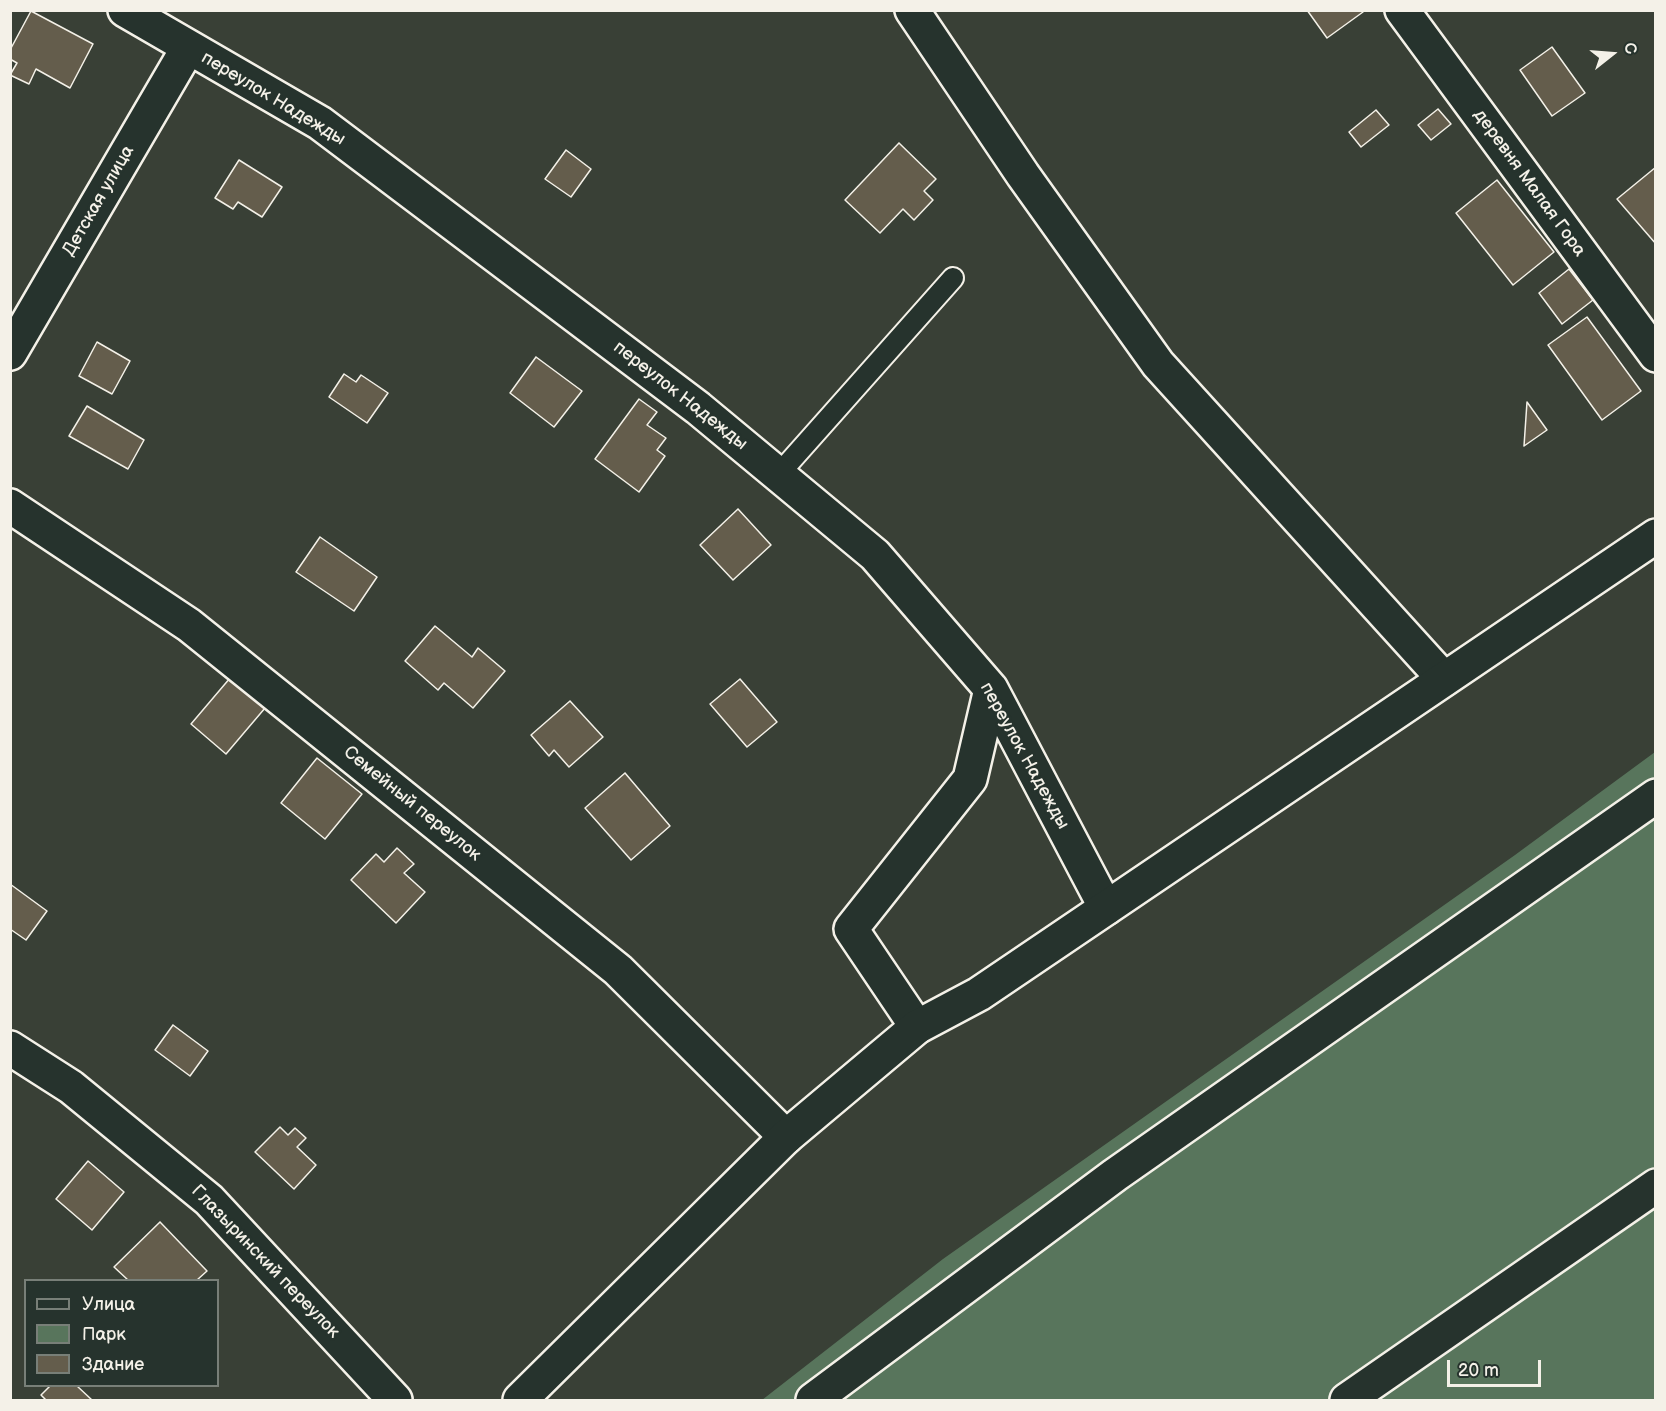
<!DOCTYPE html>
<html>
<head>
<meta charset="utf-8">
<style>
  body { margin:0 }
  #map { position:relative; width:1666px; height:1411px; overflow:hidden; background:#394036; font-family:"Balsamiq Sans",sans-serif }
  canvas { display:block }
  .frame { position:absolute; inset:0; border:12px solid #f4f1e8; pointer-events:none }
  .legend { position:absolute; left:24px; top:1279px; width:195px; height:108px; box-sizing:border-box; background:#26332d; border:2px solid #787f78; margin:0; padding:8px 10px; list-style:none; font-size:18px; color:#f4f1e8 }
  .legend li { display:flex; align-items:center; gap:12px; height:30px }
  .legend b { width:30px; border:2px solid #787f78 }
  .north { position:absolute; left:1582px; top:24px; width:60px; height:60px; -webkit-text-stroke:4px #26332d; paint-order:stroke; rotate:73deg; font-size:16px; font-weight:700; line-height:24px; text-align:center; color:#f4f1e8 }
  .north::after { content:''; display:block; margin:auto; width:21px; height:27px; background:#f4f1e8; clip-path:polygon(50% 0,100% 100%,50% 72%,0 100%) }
  .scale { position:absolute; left:1447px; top:1360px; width:94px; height:27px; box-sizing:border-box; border:3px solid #f4f1e8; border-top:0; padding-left:8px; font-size:18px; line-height:21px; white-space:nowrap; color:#f4f1e8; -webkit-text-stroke:4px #26332d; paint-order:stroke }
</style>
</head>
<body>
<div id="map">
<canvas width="1666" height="1411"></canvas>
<div class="frame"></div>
<ul class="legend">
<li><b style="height:8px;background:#26332d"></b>Улица</li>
<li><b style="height:16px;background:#58755c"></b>Парк</li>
<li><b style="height:16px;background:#645d4c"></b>Здание</li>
</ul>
<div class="north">С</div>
<div class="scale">20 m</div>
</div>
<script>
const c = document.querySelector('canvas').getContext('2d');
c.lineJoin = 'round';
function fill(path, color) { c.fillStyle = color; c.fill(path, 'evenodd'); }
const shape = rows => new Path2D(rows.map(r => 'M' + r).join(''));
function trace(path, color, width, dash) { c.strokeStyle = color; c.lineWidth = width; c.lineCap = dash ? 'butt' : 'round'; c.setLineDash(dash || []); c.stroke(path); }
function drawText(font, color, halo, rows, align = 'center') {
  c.font = font + ' "Balsamiq Sans",sans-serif'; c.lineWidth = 5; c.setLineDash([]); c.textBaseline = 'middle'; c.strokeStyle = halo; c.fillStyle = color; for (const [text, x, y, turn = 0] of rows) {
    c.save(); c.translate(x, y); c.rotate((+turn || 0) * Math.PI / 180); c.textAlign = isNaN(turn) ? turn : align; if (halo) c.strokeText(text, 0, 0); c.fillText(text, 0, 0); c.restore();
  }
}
fill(shape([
  [1655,752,1655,1400,762,1400,943,1259,1515,855]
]), '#58755c');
const building = shape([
  [1307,10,1362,10,1363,12,1327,38,1307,10],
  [31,11,93,44,70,88,36,69,29,84,10,75,17,63,10,59,10,50,31,11],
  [1552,47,1585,93,1552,116,1520,70,1552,47],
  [1438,109,1451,124,1431,140,1418,125,1438,109],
  [1376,110,1389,125,1361,147,1349,132,1376,110],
  [899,143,936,179,924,191,933,200,914,220,903,209,880,233,845,200,899,143],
  [566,150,591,169,571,197,545,179,566,150],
  [239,160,282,187,262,217,238,202,233,209,215,198,239,160],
  [1656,167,1656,244,1617,199,1656,167],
  [1497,180,1554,252,1513,285,1456,213,1497,180],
  [1569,269,1593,300,1562,324,1539,293,1569,269],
  [1587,317,1641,391,1602,420,1548,345,1587,317],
  [97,342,130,361,112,394,79,376,97,342],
  [536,357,582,391,554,427,510,393,536,357],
  [344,374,356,382,361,375,388,393,367,423,329,397,344,374],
  [639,399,657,412,647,425,666,438,657,450,665,456,639,492,595,459,639,399],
  [1527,402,1547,430,1524,446,1527,402],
  [87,406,144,440,128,469,69,436,87,406],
  [738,509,771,545,733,580,700,545,738,509],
  [320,537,377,577,354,611,296,572,320,537],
  [435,626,472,657,478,648,505,671,473,708,444,683,438,690,405,661,435,626],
  [236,671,271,701,226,754,191,724,236,671],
  [740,679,777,722,747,747,710,704,740,679],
  [570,701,603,737,569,767,554,750,549,756,531,735,570,701],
  [317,758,362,794,325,839,281,803,317,758],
  [625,773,670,826,631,860,585,808,625,773],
  [397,848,414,864,404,873,425,892,396,923,351,880,376,854,384,862,397,848],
  [10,884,47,911,26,940,10,929,10,884],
  [173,1025,208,1051,190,1076,155,1050,173,1025],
  [280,1127,288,1135,295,1128,306,1138,297,1147,316,1165,294,1189,255,1152,280,1127],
  [88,1161,124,1192,92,1230,56,1199,88,1161],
  [160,1222,207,1271,197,1280,128,1280,114,1267,160,1222],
  [50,1386,77,1386,92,1400,46,1400,41,1395,50,1386]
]);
fill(building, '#645d4c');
trace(building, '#f4f1e8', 1.5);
const lane = shape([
  [778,475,953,278]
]);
const street = shape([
  [125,10,320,123,698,408,875,555,991,689,1106,908],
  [912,10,1023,175,1158,364,1444,679],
  [1402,10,1656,355],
  [10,353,188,48],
  [10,506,189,625,618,970,786,1137],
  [917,1027,851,929,970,779,991,689],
  [10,1048,71,1087,209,1200,395,1400],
  [813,1400,1115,1175,1656,796],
  [1347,1400,1656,1186]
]);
const secondary = shape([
  [520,1400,786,1137,917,1027,979,994,1656,536]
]);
trace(lane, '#f4f1e8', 24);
trace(street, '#f4f1e8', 38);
trace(secondary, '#f4f1e8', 38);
trace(lane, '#26332d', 20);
trace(street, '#26332d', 33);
trace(secondary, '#26332d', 33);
drawText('18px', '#f4f1e8', '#26332d', [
  ["переулок Надежды",273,99,31],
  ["деревня Малая Гора",1529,183,54],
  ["Детская улица",99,201,-60],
  ["переулок Надежды",680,396,38],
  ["переулок Надежды",1024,756,61],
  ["Семейный переулок",412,804,39],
  ["Глазыринский переулок",265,1262,46]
]);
</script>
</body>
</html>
